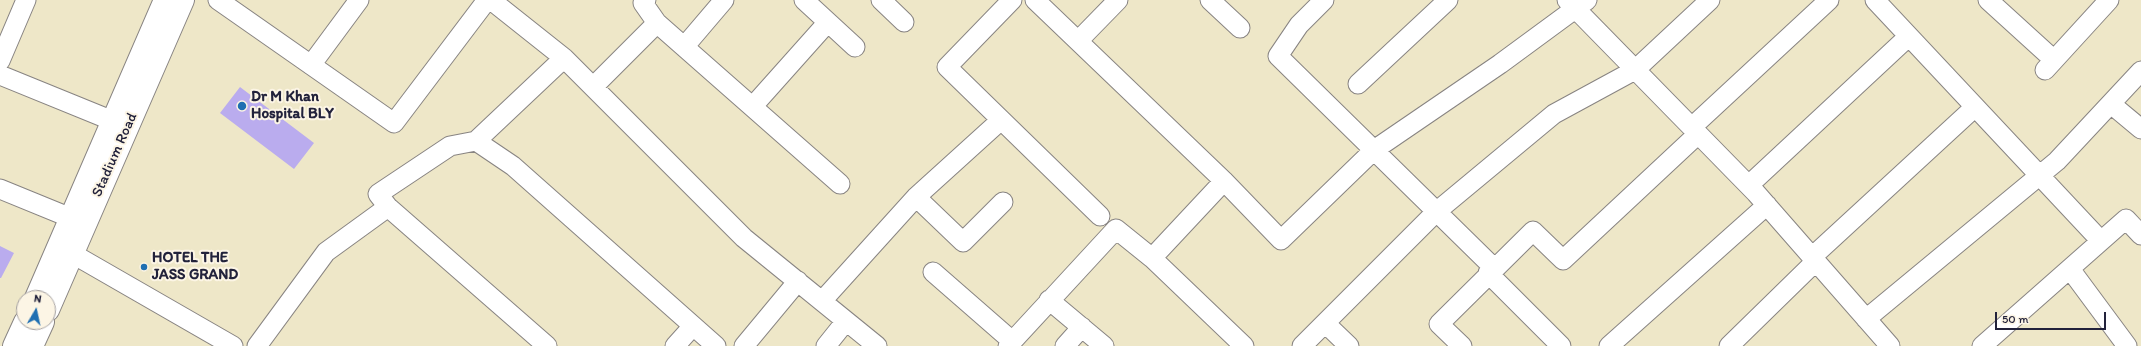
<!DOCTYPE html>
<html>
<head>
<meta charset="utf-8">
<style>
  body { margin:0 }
  #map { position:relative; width:2141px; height:346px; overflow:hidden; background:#eee7c8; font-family:Itim,sans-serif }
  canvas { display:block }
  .north { position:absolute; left:16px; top:290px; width:40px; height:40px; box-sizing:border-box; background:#fcf5e5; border:1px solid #a5a1a1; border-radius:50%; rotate:9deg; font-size:11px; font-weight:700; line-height:16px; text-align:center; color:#22223b }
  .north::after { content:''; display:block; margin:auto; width:14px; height:18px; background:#1f6fb2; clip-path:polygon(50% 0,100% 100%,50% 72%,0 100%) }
  .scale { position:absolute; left:1995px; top:312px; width:111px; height:18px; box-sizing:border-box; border:2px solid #22223b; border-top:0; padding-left:5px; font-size:12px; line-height:14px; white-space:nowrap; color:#22223b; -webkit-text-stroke:3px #fcf5e5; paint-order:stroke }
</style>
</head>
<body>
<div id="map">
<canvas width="2141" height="346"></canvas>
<div class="north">N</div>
<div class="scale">50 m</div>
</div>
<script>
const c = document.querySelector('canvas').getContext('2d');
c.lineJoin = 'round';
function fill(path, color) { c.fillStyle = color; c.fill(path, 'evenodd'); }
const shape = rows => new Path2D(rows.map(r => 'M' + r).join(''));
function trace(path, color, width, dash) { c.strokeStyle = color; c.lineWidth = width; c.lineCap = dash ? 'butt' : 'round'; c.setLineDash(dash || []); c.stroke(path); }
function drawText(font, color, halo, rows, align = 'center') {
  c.font = font + ' Itim,sans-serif'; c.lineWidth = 4; c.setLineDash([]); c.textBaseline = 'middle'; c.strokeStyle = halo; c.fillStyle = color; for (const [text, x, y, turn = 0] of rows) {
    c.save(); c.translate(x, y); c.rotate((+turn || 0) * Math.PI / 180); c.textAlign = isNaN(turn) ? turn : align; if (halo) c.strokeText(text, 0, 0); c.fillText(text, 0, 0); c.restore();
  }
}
fill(shape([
  [240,87,314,143,294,169,220,113],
  [0,246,14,253,1,278,0,278]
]), '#baacee');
const minor = shape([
  [218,0,394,123,487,0],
  [491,0,564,58,744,238,877,346],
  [646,0,643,3,657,23],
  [804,0,855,47],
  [881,0,904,22],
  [1012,0,947,67,1100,216],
  [1035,0,1224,181,1281,240,1374,150,1500,64,1587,0],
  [1210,0,1240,28],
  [1324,0,1299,25,1278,56,1494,268],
  [1567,0,1756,193,1890,346],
  [1875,0,2101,241],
  [1988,0,2054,60],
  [1078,41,1118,0],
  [684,47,724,0],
  [0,61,26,0],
  [311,65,359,0],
  [2045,70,2109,0],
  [0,75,113,121],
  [1358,84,1448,0],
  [593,87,657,23,840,184],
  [2111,104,2141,129],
  [753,106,828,22],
  [1692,127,1829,0],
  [476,141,564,58],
  [1749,185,1908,37],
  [0,189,71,218],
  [916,197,963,242,1003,202],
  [59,246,233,346],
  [1812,257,1975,107],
  [1152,258,1244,346],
  [2070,269,2127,346],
  [933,272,1012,341],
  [1488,273,1561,346],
  [1049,300,1104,346],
  [822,301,916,197,1001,120],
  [1866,319,2057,161,2141,71],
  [1325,323,1349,346],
  [257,346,326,252,388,207],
  [547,346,388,207,378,194,450,146,476,141,513,166,716,346],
  [675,346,693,326],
  [744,346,798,281],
  [826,346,846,321],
  [1008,346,1116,229,1152,258,1224,181],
  [1065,346,1082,327],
  [1302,346,1436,212,1554,114,1635,70,1710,0],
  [1462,346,1439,324,1533,231,1563,260,1698,134],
  [1609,346,1767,205],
  [1729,346,1816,261],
  [1982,346,2126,219,2141,235]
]);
const major = shape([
  [36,298,165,0],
  [48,310,183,0],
  [14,346,25,322],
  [32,346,43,322]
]);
trace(minor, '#888482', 21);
trace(major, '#888482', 24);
trace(minor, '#fff', 19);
trace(major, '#fff', 22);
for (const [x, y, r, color] of [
  [242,106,5,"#1f6fb2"],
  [144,267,4,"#1f6fb2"]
]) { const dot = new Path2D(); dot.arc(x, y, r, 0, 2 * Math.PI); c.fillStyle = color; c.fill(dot); trace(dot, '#fcf5e5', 1.5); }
drawText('bold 15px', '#22223b', '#fcf5e5', [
  ["Dr M Khan",251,97],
  ["Hospital BLY",251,114],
  ["HOTEL THE",152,258],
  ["JASS GRAND",152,275]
], 'left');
drawText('15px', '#22223b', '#fcf5e5', [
  ["Stadium Road",115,155,-66]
]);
</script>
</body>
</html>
